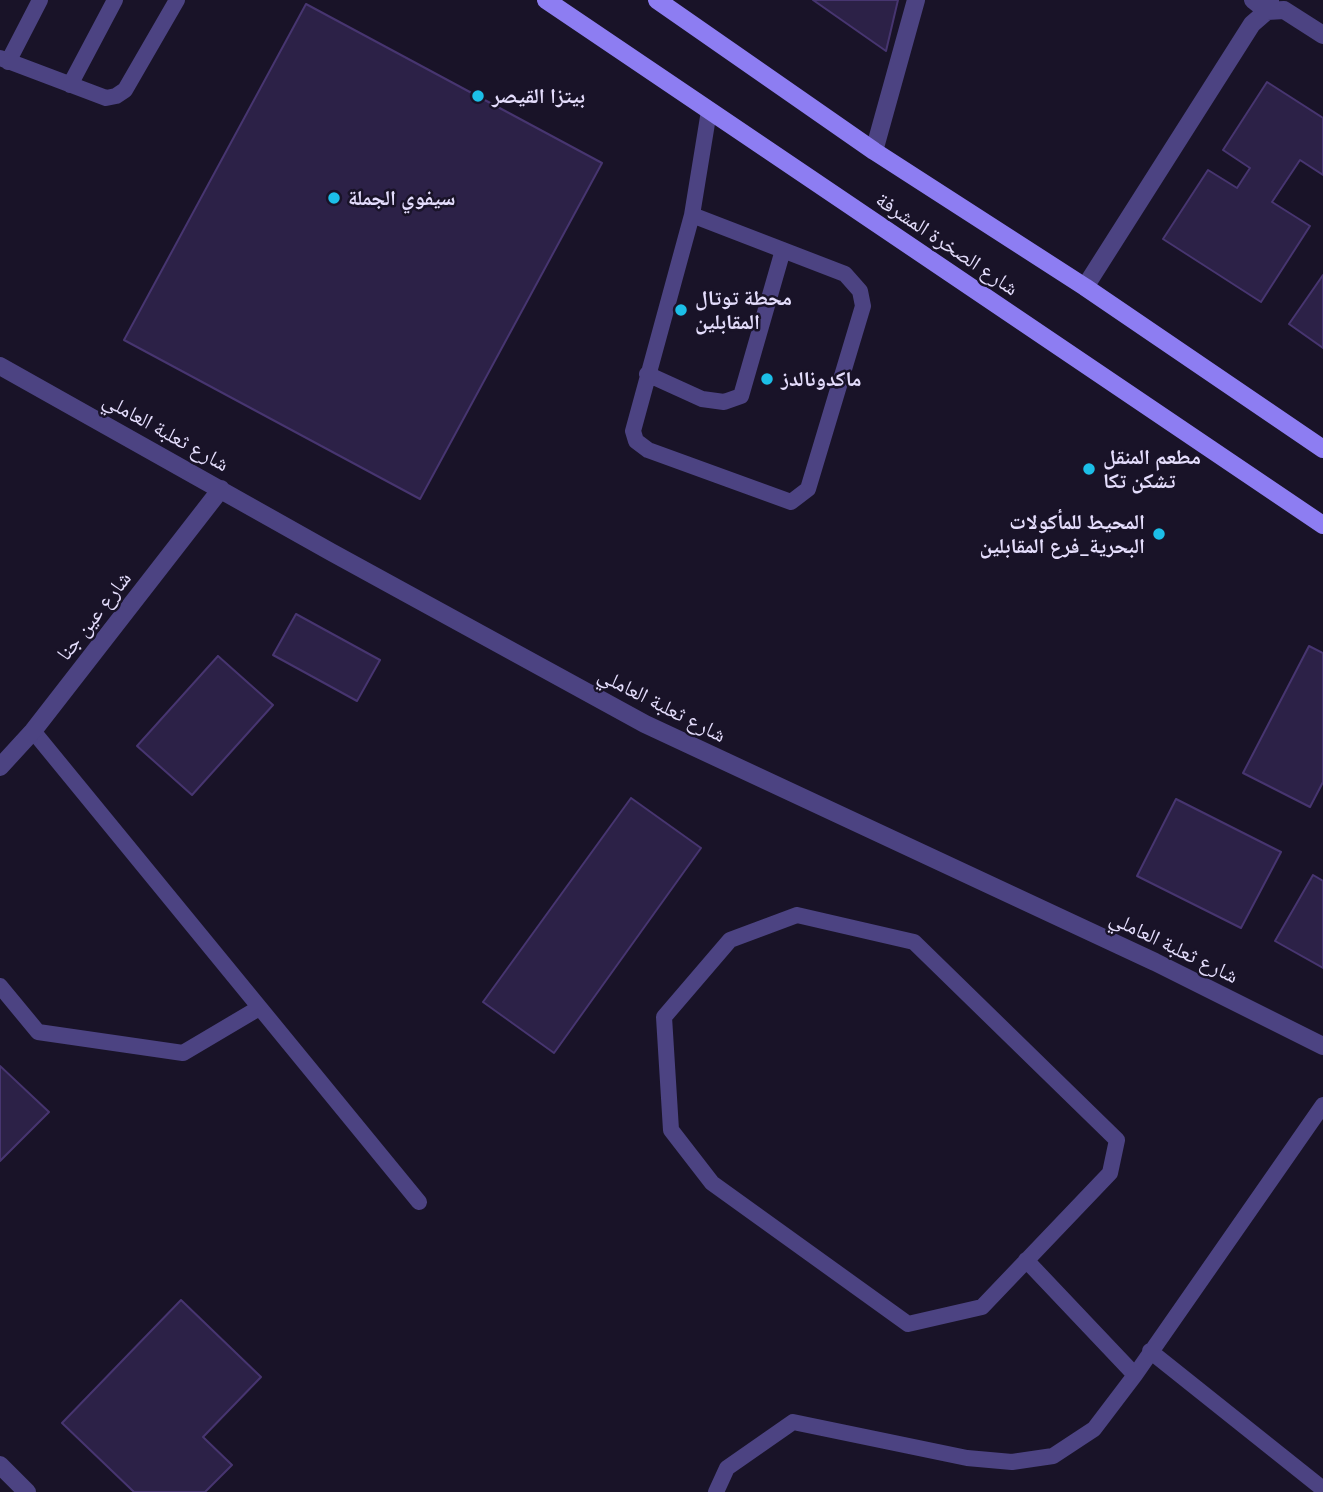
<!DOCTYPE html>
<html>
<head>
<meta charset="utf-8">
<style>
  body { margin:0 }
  canvas { display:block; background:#191328 }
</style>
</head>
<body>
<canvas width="1323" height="1492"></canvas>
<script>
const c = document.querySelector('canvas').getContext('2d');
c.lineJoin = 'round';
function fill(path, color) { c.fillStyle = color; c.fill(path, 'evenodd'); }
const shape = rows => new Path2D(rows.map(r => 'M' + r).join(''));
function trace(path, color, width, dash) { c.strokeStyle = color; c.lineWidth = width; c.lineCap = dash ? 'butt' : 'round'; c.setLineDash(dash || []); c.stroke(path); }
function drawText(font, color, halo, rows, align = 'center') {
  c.font = font + ' Lato,"Noto Naskh Arabic",sans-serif'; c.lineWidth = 5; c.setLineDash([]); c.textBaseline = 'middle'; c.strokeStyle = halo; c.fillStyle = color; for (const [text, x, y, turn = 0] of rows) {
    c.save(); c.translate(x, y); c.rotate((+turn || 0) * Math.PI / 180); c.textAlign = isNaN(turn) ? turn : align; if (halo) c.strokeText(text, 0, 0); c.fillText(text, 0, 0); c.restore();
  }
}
const building = shape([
  [813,0,898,0,886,51,813,0],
  [306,4,602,163,420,499,124,340,306,4],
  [1267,82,1323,118,1323,175,1300,160,1272,202,1310,226,1261,302,1163,239,1208,170,1237,188,1250,168,1223,150,1267,82],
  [1323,275,1323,348,1289,324,1323,275],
  [296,614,380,660,357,701,273,655,296,614],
  [1309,646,1323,653,1323,782,1310,807,1243,773,1309,646],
  [218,656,273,705,192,795,137,746,218,656],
  [631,798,701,848,554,1053,483,1002,631,798],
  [1176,799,1281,852,1241,928,1137,876,1176,799],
  [1313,875,1323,881,1323,968,1275,941,1313,875],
  [0,1066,49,1112,0,1161,0,1066],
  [181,1300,261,1377,203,1437,232,1465,205,1492,134,1492,62,1423,181,1300]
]);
fill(building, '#2c2147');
trace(building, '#473570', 2);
trace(shape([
  [0,58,106,98,116,96,125,90,177,0],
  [8,62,40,0],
  [70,85,115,0],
  [692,215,845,274,860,291,863,306,808,489,791,502,648,450,636,441,633,431,692,215,709,111],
  [647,374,702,399,724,402,741,396,783,250],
  [33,731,419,1202],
  [797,915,914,942,1117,1140,1110,1173,982,1307,908,1324,712,1183,671,1130,664,1017,730,940,797,915],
  [0,986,38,1032,183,1053,259,1008],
  [1026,1260,1135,1375],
  [1150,1351,1323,1489],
  [716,1492,727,1468,793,1422,967,1458,1012,1462,1053,1456,1094,1429,1135,1375,1323,1105]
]), '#4c4382', 16);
trace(shape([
  [1253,0,1267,11,1284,10,1323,35],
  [874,151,916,0],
  [1085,287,1252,24,1267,11,1270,0],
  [0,366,331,552,645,724,1155,962,1323,1046],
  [0,767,33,731,221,489],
  [0,1465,27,1492]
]), '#4c4382', 18);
trace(shape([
  [546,0,1323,525],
  [657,0,874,151,1085,287,1323,449]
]), '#8d7df2', 18);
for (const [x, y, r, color] of [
  [478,96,7,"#1cbfe8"],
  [334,198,7,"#1cbfe8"],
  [681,310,7,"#1cbfe8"],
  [767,379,7,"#1cbfe8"],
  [1089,469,7,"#1cbfe8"],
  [1159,534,7,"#1cbfe8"]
]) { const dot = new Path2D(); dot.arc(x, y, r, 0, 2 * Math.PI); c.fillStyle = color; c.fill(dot); trace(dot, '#191328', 2.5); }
drawText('bold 21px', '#e4ddfc', '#191328', [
  ["بيتزا القيصر",492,96],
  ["سيفوي الجملة",348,198],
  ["محطة توتال",695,298],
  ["المقابلين",695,322],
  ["ماكدونالدز",781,379],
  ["مطعم المنقل",1103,457],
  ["تشكن تكا",1103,481],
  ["المحيط للمأكولات",1145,522,"right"],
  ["البحرية_فرع المقابلين",1145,546,"right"]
], 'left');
drawText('21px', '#e4ddfc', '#191328', [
  ["شارع الصخرة المشرفة",947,244,34],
  ["شارع ثعلبة العاملي",166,432,29],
  ["شارع عين جنا",94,616,-52],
  ["شارع ثعلبة العاملي",662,705,27],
  ["شارع ثعلبة العاملي",1174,947,26]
]);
</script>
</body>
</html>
